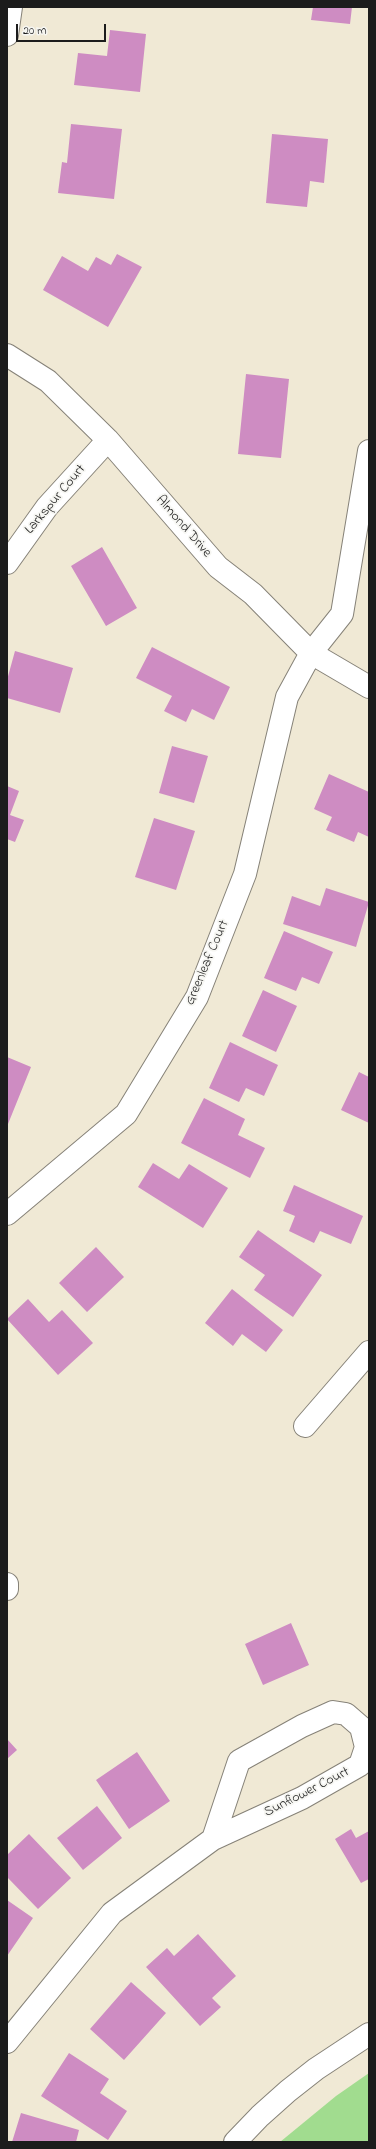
<!DOCTYPE html>
<html>
<head>
<meta charset="utf-8">
<style>
  body { margin:0 }
  #map { position:relative; width:376px; height:2149px; overflow:hidden; background:#f0e9d5; font-family:"Indie Flower",sans-serif }
  canvas { display:block }
  .frame { position:absolute; inset:0; border:8px solid #1c1c1c; pointer-events:none }
  .scale { position:absolute; left:16px; top:24px; width:90px; height:18px; box-sizing:border-box; border:2px solid #1c1c1c; border-top:0; padding-left:5px; font-size:12px; line-height:14px; white-space:nowrap; color:#1c1c1c; -webkit-text-stroke:3px #f6f6f2; paint-order:stroke }
</style>
</head>
<body>
<div id="map">
<canvas width="376" height="2149"></canvas>
<div class="frame"></div>
<div class="scale">20 m</div>
</div>
<script>
const c = document.querySelector('canvas').getContext('2d');
c.lineJoin = 'round';
function fill(path, color) { c.fillStyle = color; c.fill(path, 'evenodd'); }
const shape = rows => new Path2D(rows.map(r => 'M' + r).join(''));
function trace(path, color, width, dash) { c.strokeStyle = color; c.lineWidth = width; c.lineCap = dash ? 'butt' : 'round'; c.setLineDash(dash || []); c.stroke(path); }
function drawText(font, color, halo, rows, align = 'center') {
  c.font = font + ' "Indie Flower",sans-serif'; c.lineWidth = 3.5; c.setLineDash([]); c.textBaseline = 'middle'; c.strokeStyle = halo; c.fillStyle = color; for (const [text, x, y, turn = 0] of rows) {
    c.save(); c.translate(x, y); c.rotate((+turn || 0) * Math.PI / 180); c.textAlign = isNaN(turn) ? turn : align; if (halo) c.strokeText(text, 0, 0); c.fillText(text, 0, 0); c.restore();
  }
}
fill(shape([
  [369,2073,369,2142,280,2142,336,2096]
]), '#a1dc8f');
fill(shape([
  [313,7,352,7,350,24,311,20],
  [110,30,146,34,140,92,74,85,78,53,107,56],
  [71,124,122,129,114,199,58,193,62,162,67,163],
  [272,134,328,139,324,183,310,181,307,207,266,203],
  [117,254,142,267,108,327,43,290,62,256,88,271,96,257,111,265],
  [246,374,289,379,281,458,238,454],
  [102,547,137,608,106,626,71,566],
  [152,647,230,687,214,720,192,709,186,722,164,711,172,696,136,678],
  [15,651,73,668,60,713,7,698,7,680],
  [172,746,208,756,194,803,159,793],
  [329,774,369,792,369,837,358,832,354,842,326,830,332,817,314,809],
  [7,786,19,791,10,815,24,820,15,842,7,839],
  [154,818,195,831,176,890,135,877],
  [326,888,369,902,356,947,283,924,292,896,320,906],
  [284,931,333,952,319,984,302,977,296,991,264,978],
  [263,990,297,1006,276,1052,242,1036],
  [230,1042,278,1065,264,1096,246,1088,239,1102,209,1088],
  [7,1057,31,1067,8,1124,7,1123],
  [359,1072,369,1077,369,1123,341,1110],
  [204,1098,245,1119,238,1135,265,1148,250,1178,181,1143],
  [153,1163,179,1179,189,1164,228,1188,203,1228,138,1187],
  [294,1185,363,1216,351,1244,320,1231,314,1243,289,1231,295,1216,283,1211],
  [258,1230,322,1275,293,1317,254,1290,265,1275,239,1257],
  [96,1247,124,1277,87,1312,59,1283],
  [232,1289,283,1330,266,1352,242,1334,233,1346,205,1323],
  [28,1299,49,1322,62,1310,93,1343,58,1375,7,1319],
  [291,1623,309,1665,263,1685,245,1644],
  [7,1739,17,1750,7,1759],
  [137,1752,170,1801,129,1829,96,1780],
  [97,1806,122,1838,83,1870,57,1838],
  [351,1829,356,1838,369,1831,369,1879,361,1883,335,1839],
  [29,1834,71,1878,38,1909,7,1877,7,1855],
  [7,1900,33,1918,7,1956],
  [198,1934,236,1976,212,1998,221,2007,200,2026,146,1967,167,1948,174,1956],
  [131,1982,166,2013,124,2060,90,2029],
  [69,2053,109,2079,100,2093,127,2111,108,2140,41,2096],
  [21,2113,79,2130,76,2142,12,2142]
]), '#ce8cc2');
const minor = shape([
  [7,35,11,7],
  [7,355,48,381,108,440,218,567,253,594,311,653,369,687],
  [7,563,47,507,108,440],
  [7,1214,126,1114,197,997,245,874,287,697,311,653,342,614,369,451],
  [305,1426,369,1352],
  [7,1584,7,1589],
  [7,2042,112,1913,213,1839,302,1798,360,1765,366,1747,361,1727,346,1714,333,1712,302,1726,239,1761,213,1839]
]);
const tertiary = shape([
  [235,2142,260,2116,288,2091,316,2069,369,2034]
]);
trace(minor, '#868278', 24);
trace(tertiary, '#868278', 24);
trace(minor, '#fff', 22);
trace(tertiary, '#fff', 22);
drawText('14px', '#1c1c1c', '#f6f6f2', [
  ["Larkspur Court",56,500,-50],
  ["Almond Drive",183,527,49],
  ["Greenleaf Court",208,963,-67],
  ["Sunflower Court",307,1793,-27]
]);
</script>
</body>
</html>
